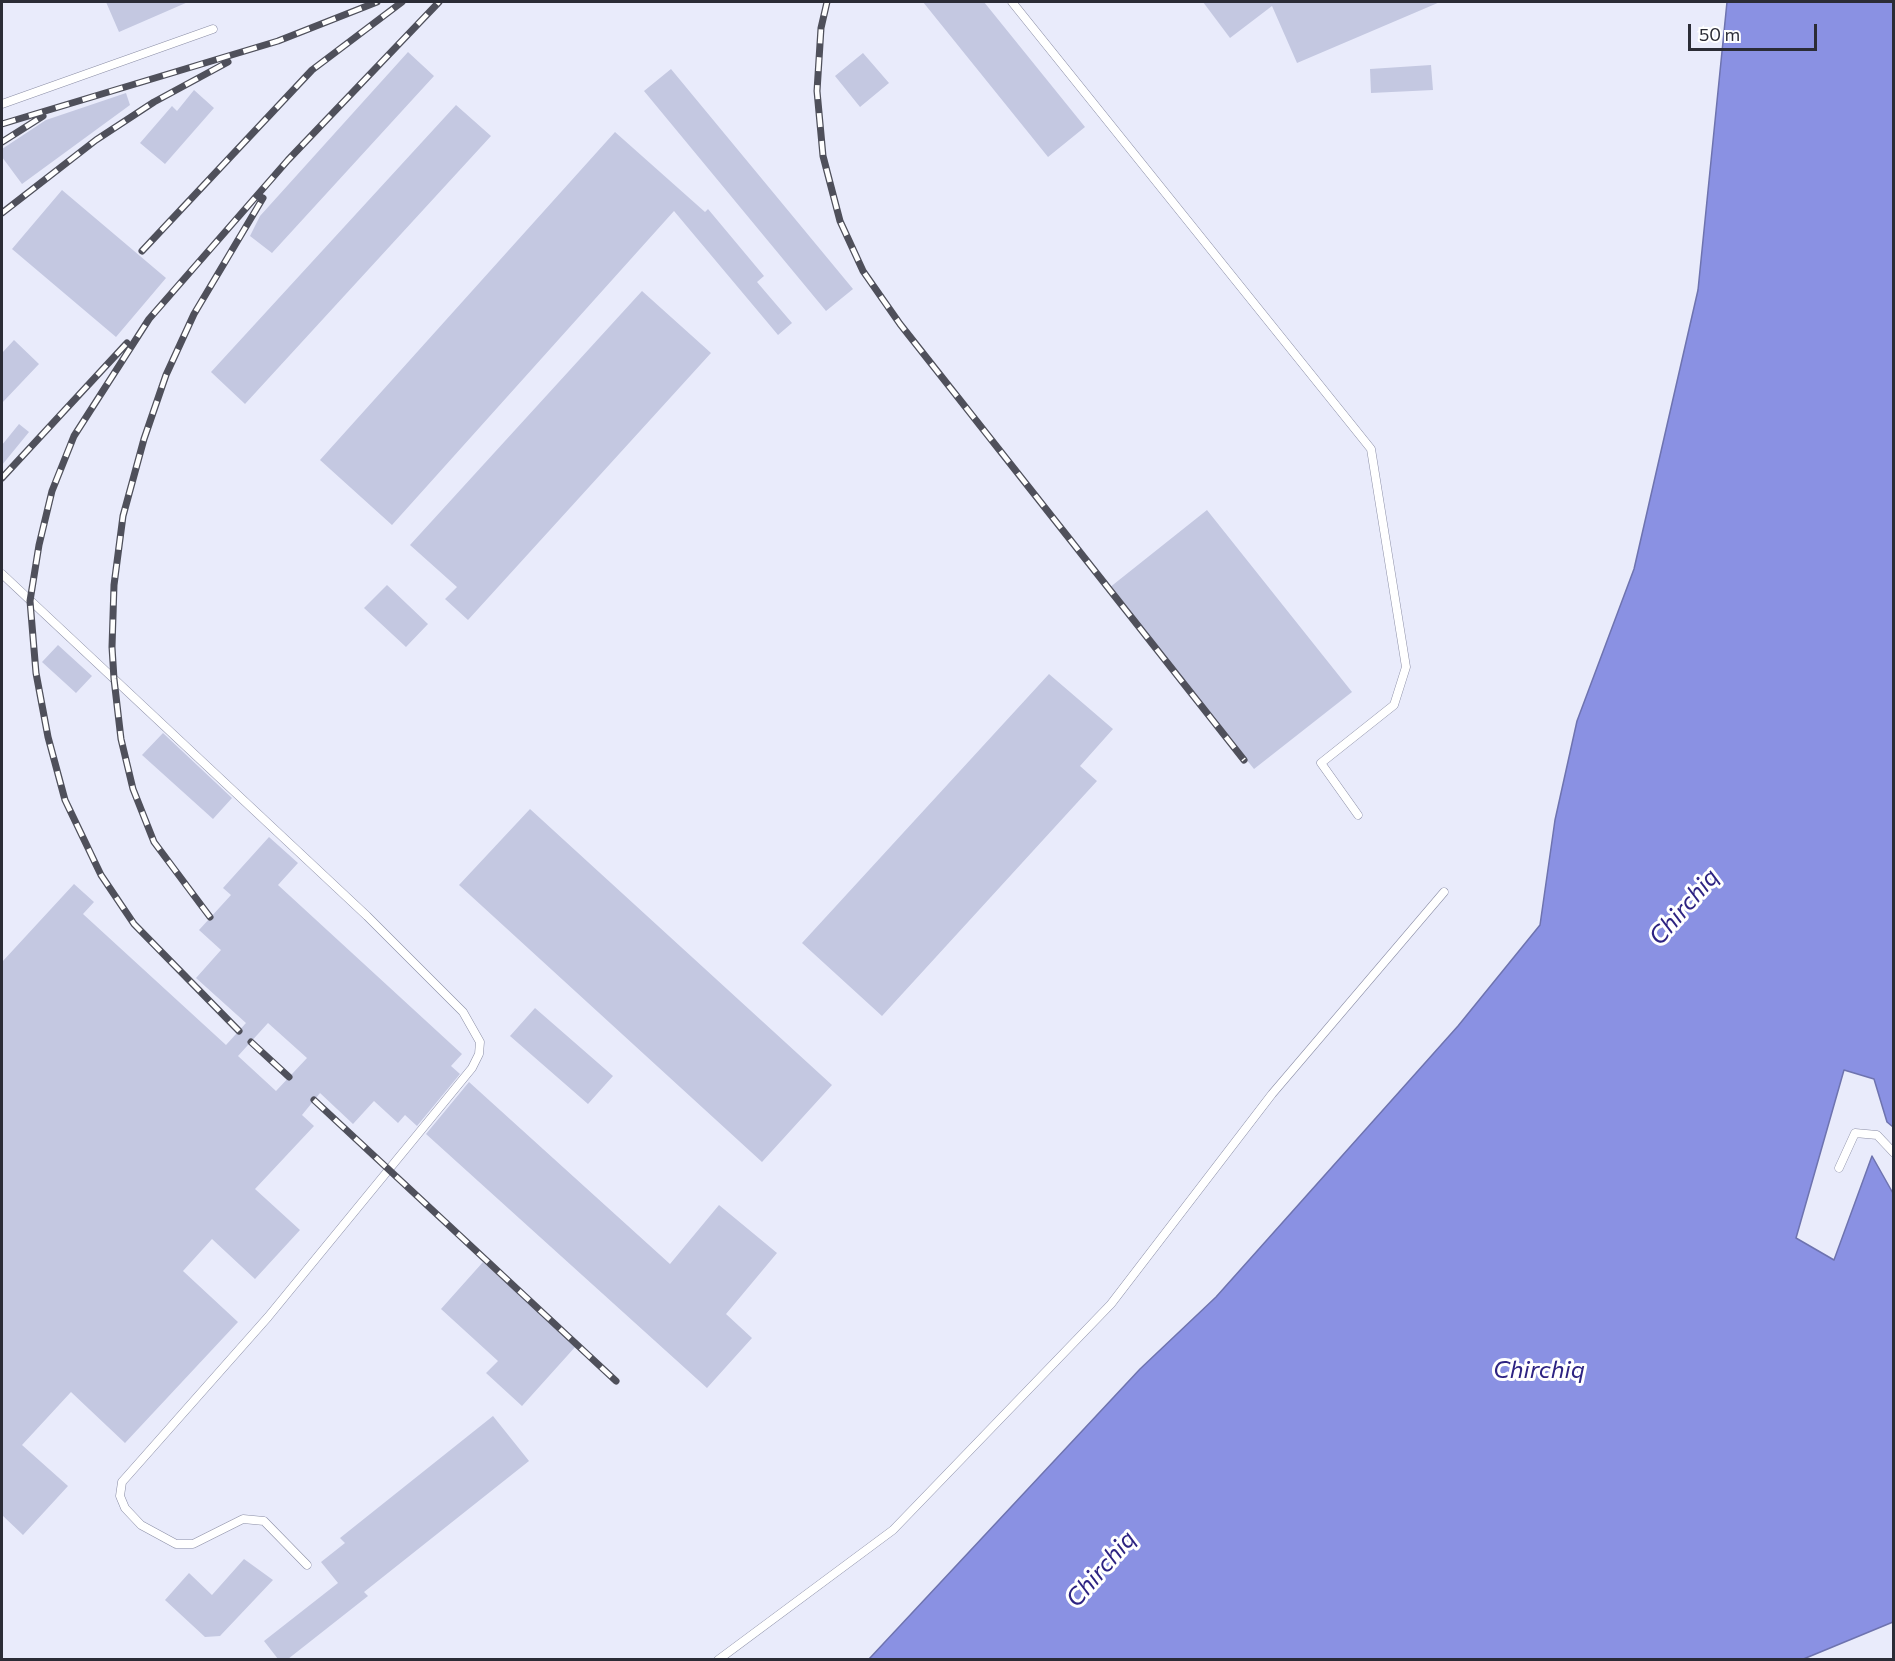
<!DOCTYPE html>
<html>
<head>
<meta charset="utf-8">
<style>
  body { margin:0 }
  #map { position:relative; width:1895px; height:1661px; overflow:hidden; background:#e9ebfb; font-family:Commissioner,sans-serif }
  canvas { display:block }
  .frame { position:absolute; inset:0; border:3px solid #2b2c36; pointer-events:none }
  .scale { position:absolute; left:1688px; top:24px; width:129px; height:27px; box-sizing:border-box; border:3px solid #2b2c36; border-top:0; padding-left:8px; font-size:18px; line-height:21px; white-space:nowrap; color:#2b2c36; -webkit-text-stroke:4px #fff; paint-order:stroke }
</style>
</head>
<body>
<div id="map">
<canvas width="1895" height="1661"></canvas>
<div class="frame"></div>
<div class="scale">50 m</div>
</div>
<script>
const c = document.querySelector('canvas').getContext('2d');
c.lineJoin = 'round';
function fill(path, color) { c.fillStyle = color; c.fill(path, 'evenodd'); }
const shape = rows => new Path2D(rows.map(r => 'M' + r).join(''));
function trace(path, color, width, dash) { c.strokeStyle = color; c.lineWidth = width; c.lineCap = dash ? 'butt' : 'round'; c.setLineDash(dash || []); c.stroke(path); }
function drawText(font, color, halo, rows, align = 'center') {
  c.font = font + ' Commissioner,sans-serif'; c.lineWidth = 6; c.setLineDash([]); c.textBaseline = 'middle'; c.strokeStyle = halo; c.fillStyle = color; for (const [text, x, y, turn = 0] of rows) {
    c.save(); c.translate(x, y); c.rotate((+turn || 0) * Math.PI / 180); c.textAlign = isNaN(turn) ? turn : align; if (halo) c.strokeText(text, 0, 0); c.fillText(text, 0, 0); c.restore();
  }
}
const water = shape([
  [1727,2,1893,2,1893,1127,1887,1122,1874,1079,1844,1070,1796,1238,1834,1260,1872,1156,1894,1195,1893,1622,1801,1660,869,1659,1140,1369,1216,1297,1458,1026,1540,925,1555,820,1577,721,1634,569,1698,290,1727,2]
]);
fill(water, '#8a91e3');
trace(water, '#6e73af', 1.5);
fill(shape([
  [106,2,188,2,119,32],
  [923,2,984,2,1085,127,1048,157],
  [1203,2,1440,2,1297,63,1272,6,1230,38],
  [408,52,434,76,272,253,250,236,260,216],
  [863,53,889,83,860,107,835,76],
  [1431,65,1433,90,1371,93,1370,69],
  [671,69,853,289,826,311,644,91],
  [194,90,214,108,165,164,140,143,172,106,177,111],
  [126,93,130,105,22,184,2,157,2,149,46,120],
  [456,105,491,136,245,404,211,372],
  [615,132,705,212,708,209,764,276,757,282,792,323,778,335,674,211,392,525,320,460],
  [62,190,166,278,116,337,12,249],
  [642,291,711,353,468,620,445,599,457,587,410,545],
  [14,340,39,364,2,403,2,353],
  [19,424,29,432,2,465,2,445],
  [1207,510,1352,692,1254,769,1109,588],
  [387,585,428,624,406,647,364,608],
  [58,645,92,676,76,693,42,662],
  [1049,674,1113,729,1080,766,1097,781,882,1016,802,943],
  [163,733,232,798,213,819,142,755],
  [530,809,832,1085,762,1162,459,885],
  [269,837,298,863,278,885,462,1054,451,1066,460,1074,417,1126,405,1115,398,1123,374,1101,353,1124,320,1093,302,1115,314,1126,255,1189,300,1230,255,1279,212,1239,183,1271,238,1322,125,1443,71,1392,22,1445,68,1486,23,1535,2,1515,2,962,74,884,94,902,83,914,226,1045,246,1023,196,978,221,950,199,930,231,895,223,888],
  [268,1023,307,1058,276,1091,238,1056],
  [535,1008,613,1076,588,1104,510,1036],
  [469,1082,670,1264,719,1205,777,1253,726,1314,752,1338,707,1388,426,1134],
  [483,1262,576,1346,522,1406,486,1373,498,1361,441,1309],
  [493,1416,529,1461,364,1592,368,1596,288,1659,278,1659,264,1641,338,1583,321,1562,345,1543,340,1538],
  [244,1559,273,1580,220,1636,205,1637,165,1600,189,1573,212,1595]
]), '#c4c8e1');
const service = shape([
  [1012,2,1371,449,1406,667,1394,705,1321,763,1358,815],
  [2,104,213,29],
  [2,574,367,916,463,1012,480,1042,479,1054,472,1068,268,1317,122,1482,120,1496,125,1508,141,1525,176,1544,193,1544,243,1519,264,1521,307,1565],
  [1839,1168,1855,1133,1877,1135,1894,1153],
  [718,1660,893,1530,1111,1304,1272,1094,1444,892]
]);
trace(service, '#8a8da5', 9);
trace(service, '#fff', 8);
const rail = shape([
  [827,2,821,28,817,91,823,156,840,221,863,271,900,324,1244,760],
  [2,124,278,41,377,2],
  [2,142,43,116],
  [2,213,96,140,154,102,228,62],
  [142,251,312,70,402,2],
  [2,478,127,343],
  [210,917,154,842,133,789,121,739,114,679,112,647,114,585,123,516,144,439,166,375,194,314,263,198],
  [239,1031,134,924,101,875,65,800,48,737,36,673,30,601,39,545,52,491,74,436,149,319,288,160,439,2],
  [251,1042,289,1077],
  [314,1100,616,1381]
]);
trace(rail, '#4f505b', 7);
trace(rail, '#fff', 4.5, [14]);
drawText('italic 24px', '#2d2382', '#fff', [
  ["Chirchiq",1684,907,-49],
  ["Chirchiq",1539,1370],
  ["Chirchiq",1101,1569,-49]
]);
</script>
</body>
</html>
